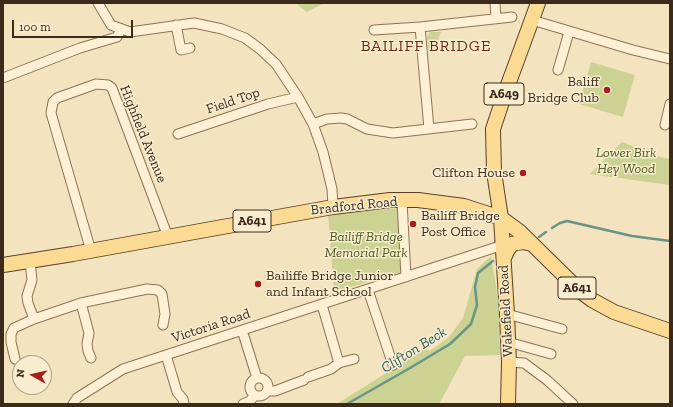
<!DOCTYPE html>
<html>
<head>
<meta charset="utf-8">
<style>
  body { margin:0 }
  #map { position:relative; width:673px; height:407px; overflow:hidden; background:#f3e3bf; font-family:"Zilla Slab",serif }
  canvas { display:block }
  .frame { position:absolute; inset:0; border:4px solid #3c2b1b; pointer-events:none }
  .north { position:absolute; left:12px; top:355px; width:40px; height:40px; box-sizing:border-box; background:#f9edd0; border:1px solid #ad9f88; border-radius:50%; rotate:278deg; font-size:11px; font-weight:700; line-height:16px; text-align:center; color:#3c2b1b }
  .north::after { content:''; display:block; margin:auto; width:14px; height:18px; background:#a51e1f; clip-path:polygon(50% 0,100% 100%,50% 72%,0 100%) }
  .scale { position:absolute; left:12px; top:20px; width:121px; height:18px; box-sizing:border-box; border:2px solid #3c2b1b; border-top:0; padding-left:5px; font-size:12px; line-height:14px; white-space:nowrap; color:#3c2b1b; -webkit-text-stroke:3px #f9edd0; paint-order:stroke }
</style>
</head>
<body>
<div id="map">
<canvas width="673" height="407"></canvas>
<div class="frame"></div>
<div class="north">N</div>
<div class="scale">100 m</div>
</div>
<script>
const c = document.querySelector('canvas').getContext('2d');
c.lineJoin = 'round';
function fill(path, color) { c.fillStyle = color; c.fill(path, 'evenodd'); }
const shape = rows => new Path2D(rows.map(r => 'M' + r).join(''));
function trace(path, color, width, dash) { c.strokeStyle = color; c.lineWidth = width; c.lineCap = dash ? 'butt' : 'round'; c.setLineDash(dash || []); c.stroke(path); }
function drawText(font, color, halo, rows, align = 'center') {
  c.font = font + ' "Zilla Slab",serif'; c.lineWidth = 3; c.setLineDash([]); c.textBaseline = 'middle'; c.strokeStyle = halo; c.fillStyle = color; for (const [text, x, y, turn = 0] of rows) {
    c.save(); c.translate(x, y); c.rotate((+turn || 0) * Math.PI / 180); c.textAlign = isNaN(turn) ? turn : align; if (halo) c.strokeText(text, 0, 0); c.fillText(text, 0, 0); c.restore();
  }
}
fill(shape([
  [298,3,324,3,307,12,298,5],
  [430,32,441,32,437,42,428,49,427,37],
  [591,62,635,75,623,117,579,104],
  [622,142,656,156,670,159,670,185,590,174],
  [399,208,402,272,334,292,328,214],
  [491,256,499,305,500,355,465,356,439,404,337,404,426,348,430,351,448,338,463,318,477,269]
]), '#cbd292');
trace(shape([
  [552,228,560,223,567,221,632,236,670,241],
  [539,237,546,232],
  [347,404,410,368,450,344,471,324,477,305,475,287,478,273,493,261]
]), '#699489', 2.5);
const minor = shape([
  [98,3,111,25,130,32,194,23,222,29,245,38,260,49,276,64,298,97,313,124,323,152,332,189,333,207],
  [495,3,496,18],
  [532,20,633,50,670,59],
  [176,25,181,50,190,48],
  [420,27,429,129],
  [374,30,420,27,512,17],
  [558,70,569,32],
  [3,78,80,48,117,37,121,29],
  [313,124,327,119,341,118,347,119,367,129,393,133,472,124],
  [665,125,670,104],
  [178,134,268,104,298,97],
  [402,201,406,277],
  [91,251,51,113,53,102,57,98,96,84,108,85,112,88,168,237],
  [30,261,32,280,27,296,28,303,34,319],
  [368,290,393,365],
  [81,303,89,333,87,344,88,351,91,358],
  [322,305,339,363],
  [507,314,562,329],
  [242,330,257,378],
  [508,342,551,354],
  [166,355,177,392,183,399,184,404],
  [15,359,11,342,11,334,14,328,34,319,81,303,147,289,158,290,162,294,165,314,163,325],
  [509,362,524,363,547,380,573,404],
  [308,377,331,369,339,363,354,359],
  '250 387a9 9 0 1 1 18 0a9 9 0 1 1-18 0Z',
  [267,391,275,391,304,380],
  [73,404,77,398,123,369,503,245],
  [243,404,250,401,255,395]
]);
const primary = shape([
  [504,258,507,251,512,244,523,242,532,244],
  [3,265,73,254,333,207,390,200,418,200,464,206,501,218,520,232,580,291,592,300,614,312,670,331],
  [508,404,509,362,507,314,501,218,494,172,493,129,504,96,538,3]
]);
trace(minor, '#8e7355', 11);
trace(primary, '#5b412a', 16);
trace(minor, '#fdf0d4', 9);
trace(primary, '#fbda93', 14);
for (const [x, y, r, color] of [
  [607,90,4,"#a51e1f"],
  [523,173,4,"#a51e1f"],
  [413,224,4,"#a51e1f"],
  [258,284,4,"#a51e1f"]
]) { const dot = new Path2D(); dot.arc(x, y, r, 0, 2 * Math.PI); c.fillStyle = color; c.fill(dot); trace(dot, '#f9edd0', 1.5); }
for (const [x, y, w] of [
  [504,94,40],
  [252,221,38],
  [577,288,38]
]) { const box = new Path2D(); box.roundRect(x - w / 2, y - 11, w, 22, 3); c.fillStyle = '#f9edd0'; c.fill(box); trace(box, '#3c2b1b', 1); }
drawText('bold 13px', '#3c2b1b', null, [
  ["A649",504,94],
  ["A641",252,221],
  ["A641",577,288]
]);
drawText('14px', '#3c2b1b', '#f9edd0', [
  ["Baliff",599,82],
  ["Bridge Club",599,98],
  ["Clifton House",515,173],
  ["Bailiff Bridge",421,216,"left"],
  ["Post Office",421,232,"left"],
  ["Bailiffe Bridge Junior",266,276,"left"],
  ["and Infant School",266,292,"left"]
], 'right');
drawText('14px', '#3c2b1b', '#f9edd0', [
  ["Field Top",233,101,-19],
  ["Highfield Avenue",143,134,68],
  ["Bradford Road",354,206,-6],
  ["Wakefield Road",506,311,-93],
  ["Victoria Road",211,326,-18]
]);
drawText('italic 14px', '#4c5b20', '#f9edd0', [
  ["Lower Birk",626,153],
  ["Hey Wood",626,169],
  ["Bailiff Bridge",366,237],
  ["Memorial Park",366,253]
]);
drawText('italic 15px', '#295e5a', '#f9edd0', [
  ["Clifton Beck",414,350,-32]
]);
c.letterSpacing = '1px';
drawText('16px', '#6e2816', '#f9edd0', [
  ["BAILIFF BRIDGE",426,46]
]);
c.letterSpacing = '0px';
</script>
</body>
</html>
